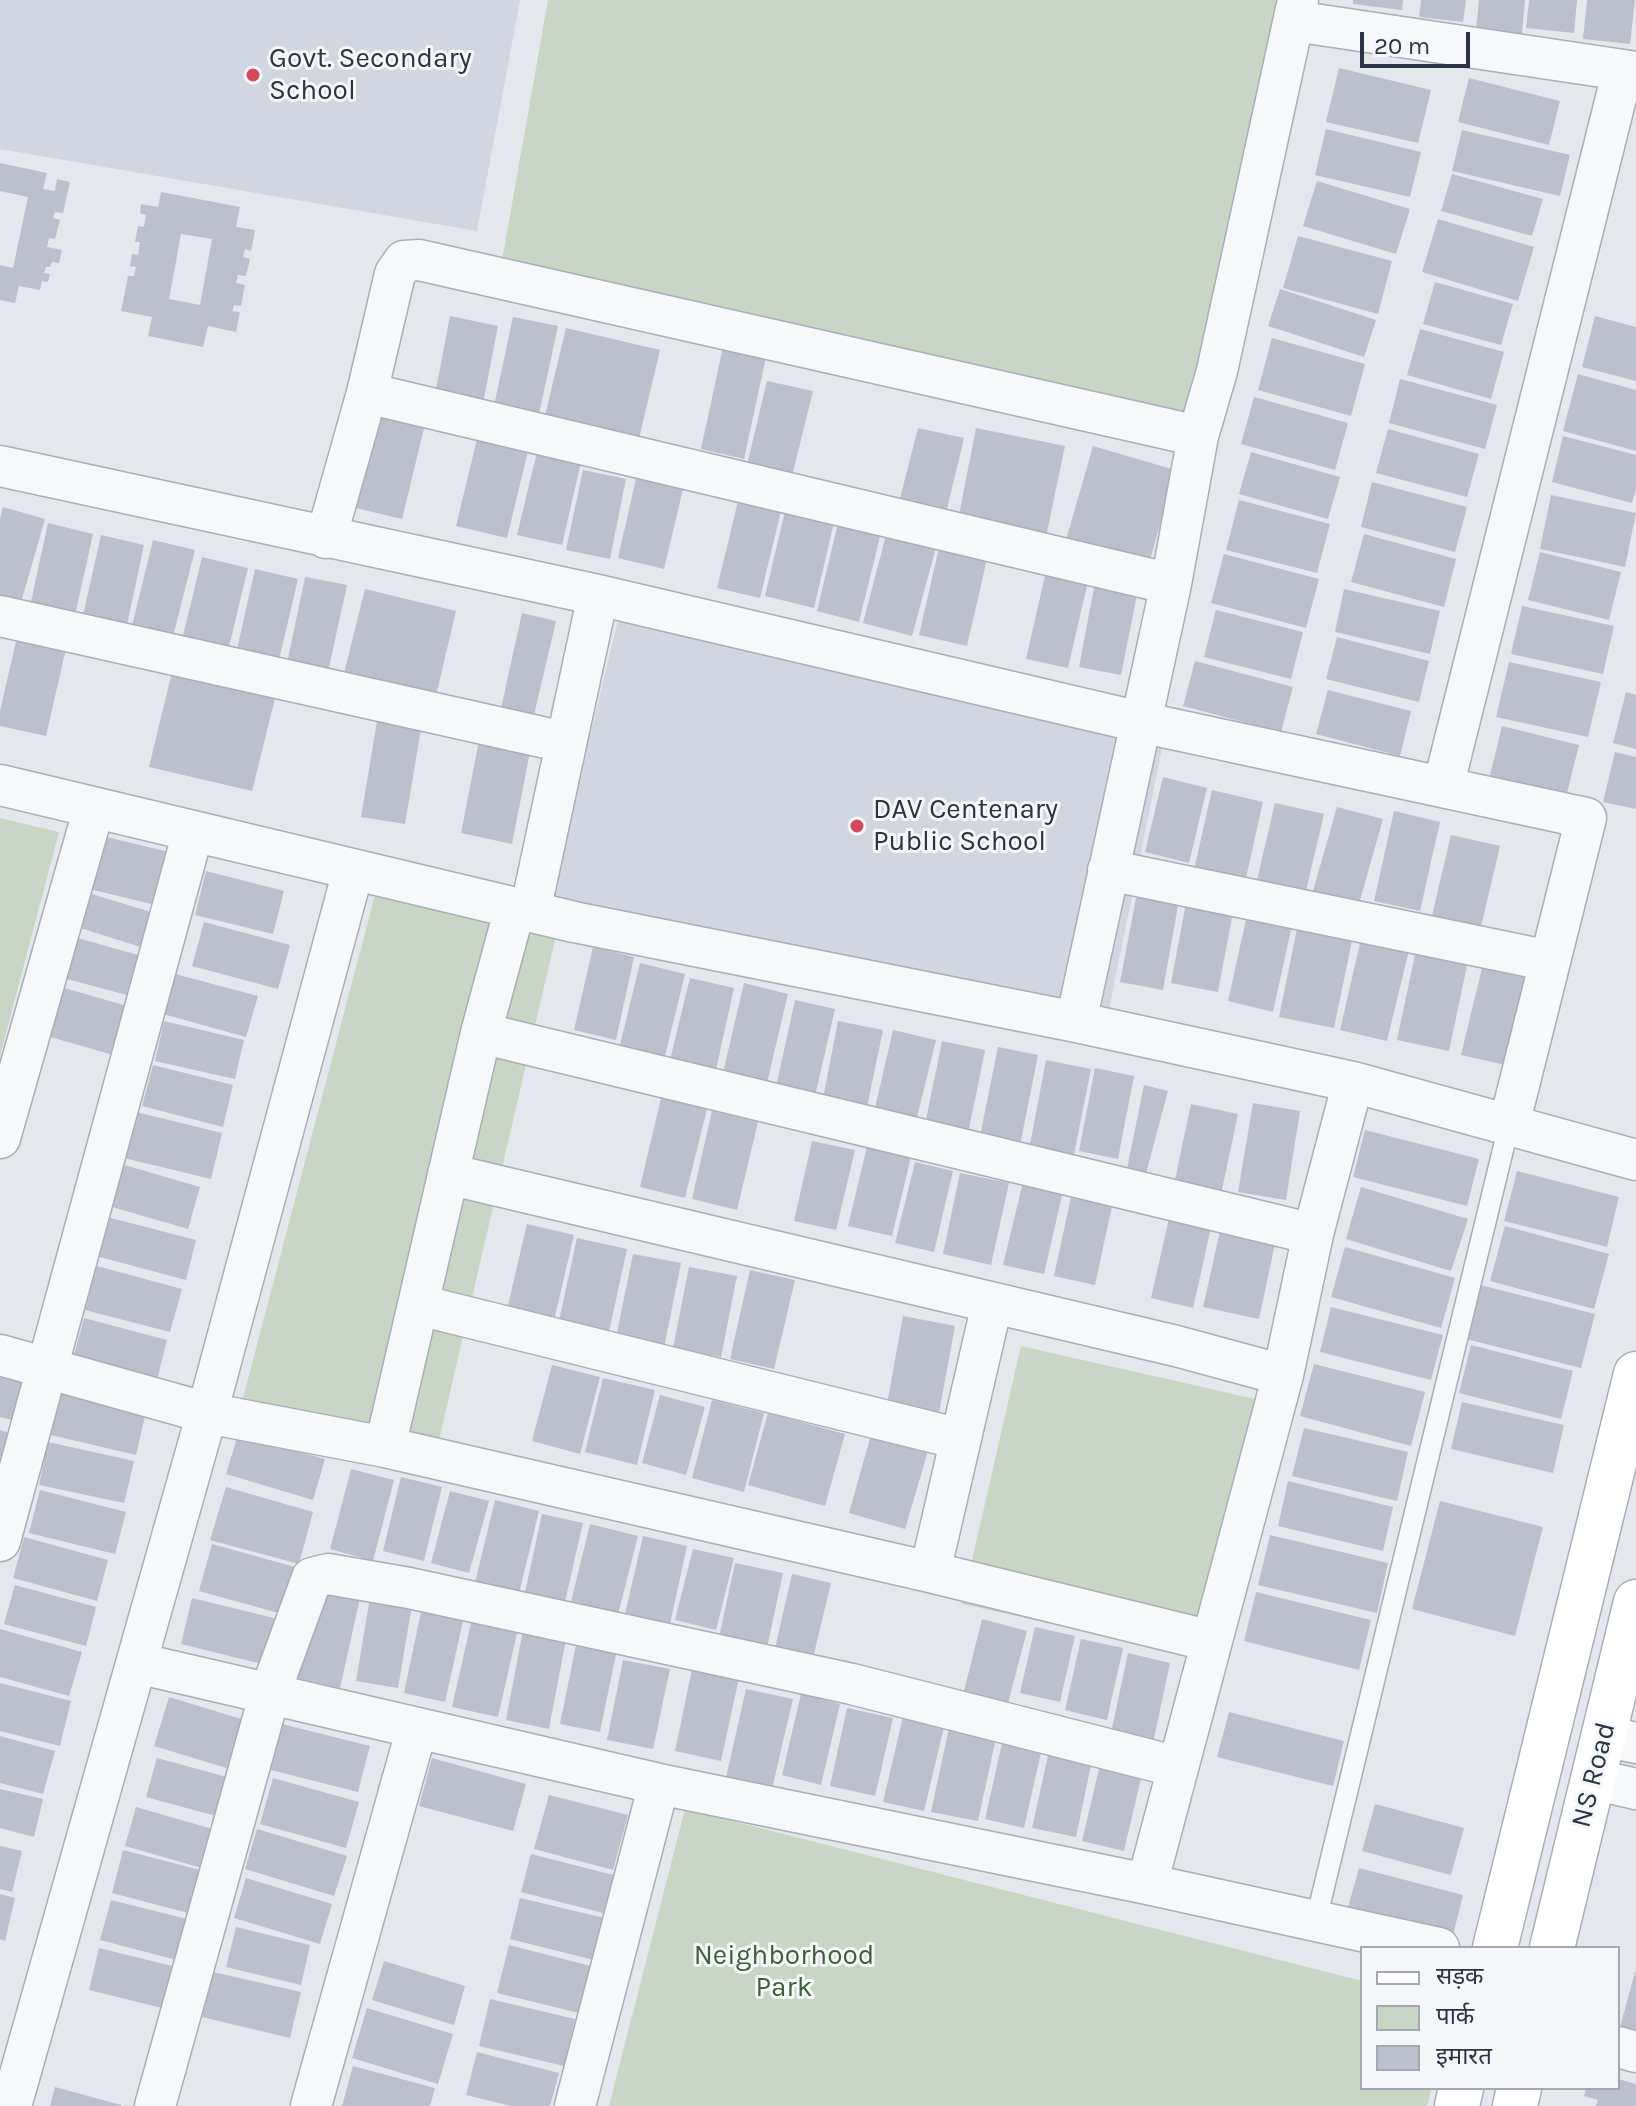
<!DOCTYPE html>
<html>
<head>
<meta charset="utf-8">
<style>
  body { margin:0 }
  #map { position:relative; width:1636px; height:2106px; overflow:hidden; background:#e4e7ec; font-family:Karla,"Noto Sans Devanagari",sans-serif }
  canvas { display:block }
  .legend { position:absolute; left:1360px; top:1946px; width:260px; height:144px; box-sizing:border-box; background:#f4f6f9; border:2px solid #a4a8b1; margin:0; padding:10px 14px; list-style:none; font-size:24px; color:#2b3445 }
  .legend li { display:flex; align-items:center; gap:16px; height:40px }
  .legend b { width:40px; border:2px solid #a4a8b1 }
  .scale { position:absolute; left:1360px; top:32px; width:110px; height:36px; box-sizing:border-box; border:4px solid #2b3445; border-top:0; padding-left:10px; font-size:24px; line-height:28px; white-space:nowrap; color:#2b3445; -webkit-text-stroke:6px #f4f6f9; paint-order:stroke }
</style>
</head>
<body>
<div id="map">
<canvas width="1636" height="2106"></canvas>
<ul class="legend">
<li><b style="height:10px;background:#fff"></b>सड़क</li>
<li><b style="height:22px;background:#c9d6c5"></b>पार्क</li>
<li><b style="height:22px;background:#bbc0ca"></b>इमारत</li>
</ul>
<div class="scale">20 m</div>
</div>
<script>
const c = document.querySelector('canvas').getContext('2d');
c.lineJoin = 'round';
function fill(path, color) { c.fillStyle = color; c.fill(path, 'evenodd'); }
const shape = rows => new Path2D(rows.map(r => 'M' + r).join(''));
function trace(path, color, width, dash) { c.strokeStyle = color; c.lineWidth = width; c.lineCap = dash ? 'butt' : 'round'; c.setLineDash(dash || []); c.stroke(path); }
function drawText(font, color, halo, rows, align = 'center') {
  c.font = font + ' Karla,sans-serif'; c.lineWidth = 6; c.setLineDash([]); c.textBaseline = 'middle'; c.strokeStyle = halo; c.fillStyle = color; for (const [text, x, y, turn = 0] of rows) {
    c.save(); c.translate(x, y); c.rotate((+turn || 0) * Math.PI / 180); c.textAlign = isNaN(turn) ? turn : align; if (halo) c.strokeText(text, 0, 0); c.fillText(text, 0, 0); c.restore();
  }
}
fill(shape([
  [0,0,520,0,477,231,0,149],
  [621,608,1162,748,1103,1039,549,904]
]), '#d2d6de');
fill(shape([
  [548,0,1282,0,1270,113,1183,413,500,272],
  [0,818,59,832,0,1056],
  [377,887,557,931,432,1470,237,1421],
  [1021,1346,1286,1406,1219,1660,962,1604],
  [685,1809,1362,1981,1362,2088,1432,2088,1427,2106,609,2106]
]), '#c9d6c5');
fill(shape([
  [1353,0,1403,0,1402,10,1353,4],
  [1421,0,1466,0,1463,22,1419,17],
  [1479,0,1525,0,1522,34,1476,30],
  [1529,0,1577,0,1574,33,1526,28],
  [1587,0,1635,0,1630,44,1583,39],
  [1339,68,1431,90,1418,143,1326,122],
  [1469,78,1560,101,1549,145,1458,122],
  [1326,129,1421,152,1410,197,1315,175],
  [1462,130,1570,155,1560,196,1452,171],
  [0,163,47,173,43,189,55,191,57,179,70,182,63,213,55,212,53,218,60,220,55,239,49,238,47,247,62,250,59,263,52,262,50,267,46,267,44,273,50,274,48,282,42,281,40,290,19,286,15,303,0,300,0,265,13,268,28,197,0,191],
  [1452,174,1543,199,1532,236,1441,211],
  [1317,181,1410,209,1396,254,1303,226],
  [161,192,240,207,236,227,255,230,251,251,245,249,243,257,250,259,246,276,238,275,236,283,245,285,241,306,234,305,232,311,240,312,236,332,208,326,203,347,148,336,152,317,121,311,128,276,134,276,136,267,130,266,132,254,138,255,140,242,135,242,138,226,144,227,146,215,140,213,141,204,158,207],
  [181,234,212,239,200,305,169,299],
  [1438,219,1534,247,1518,301,1422,272],
  [1298,236,1392,261,1378,314,1283,288],
  [1435,282,1513,304,1501,345,1423,324],
  [1280,289,1376,320,1364,357,1268,326],
  [450,316,498,326,481,414,433,405],
  [1595,316,1636,327,1636,381,1582,367],
  [513,317,558,326,538,419,493,410],
  [566,328,660,350,638,443,544,420],
  [1420,329,1504,352,1491,399,1407,375],
  [1272,338,1365,364,1351,416,1258,390],
  [723,347,766,357,744,459,701,449],
  [1578,374,1636,390,1636,451,1563,431],
  [1400,379,1497,405,1485,449,1389,423],
  [767,381,813,391,792,476,747,465],
  [1254,397,1348,423,1335,470,1241,444],
  [380,413,425,424,402,519,356,508],
  [918,428,964,438,946,513,899,502],
  [976,428,1065,446,1046,537,958,520],
  [1388,429,1479,454,1467,497,1376,473],
  [1563,436,1636,455,1636,489,1632,503,1552,482],
  [477,439,528,451,507,538,456,526],
  [1093,446,1175,470,1149,564,1066,540],
  [537,452,581,462,562,545,517,535],
  [1251,452,1340,477,1328,519,1239,494],
  [583,470,626,479,610,559,566,550],
  [637,474,684,485,664,569,618,558],
  [1372,482,1467,507,1455,552,1361,527],
  [1551,495,1636,513,1625,567,1540,549],
  [1239,500,1330,524,1317,573,1226,550],
  [738,501,781,511,760,598,717,588],
  [3,507,45,519,20,606,0,600,0,518],
  [786,507,835,518,814,608,765,596],
  [839,519,882,529,859,622,817,611],
  [48,523,93,534,74,620,29,611],
  [887,531,937,544,912,636,863,623],
  [1364,534,1456,559,1444,607,1351,582],
  [101,535,144,545,127,625,83,616],
  [153,540,195,550,172,641,131,630],
  [939,548,987,559,967,646,919,635],
  [1540,552,1621,572,1609,620,1528,600],
  [1224,554,1319,579,1306,628,1211,603],
  [202,557,248,568,228,651,182,640],
  [1047,567,1089,577,1068,668,1026,659],
  [255,569,298,579,278,664,236,654],
  [305,577,347,585,326,681,285,673],
  [1095,582,1138,590,1121,675,1079,667],
  [365,589,456,611,434,704,342,682],
  [1344,589,1440,611,1430,654,1335,632],
  [1522,606,1614,626,1603,674,1511,654],
  [1216,610,1303,632,1291,679,1204,657],
  [522,613,556,621,534,715,501,708],
  [17,637,66,649,46,736,0,726,0,711],
  [1337,637,1429,661,1419,702,1326,679],
  [1195,661,1293,687,1281,732,1183,706],
  [1509,662,1601,682,1588,737,1496,717],
  [173,668,276,694,252,791,149,767],
  [1328,690,1411,711,1400,756,1316,734],
  [1626,692,1636,695,1636,749,1613,743],
  [377,721,421,729,405,824,361,817],
  [1502,726,1579,745,1566,797,1489,779],
  [479,741,530,752,512,844,461,833],
  [1615,752,1636,757,1636,809,1603,802],
  [1163,777,1207,788,1189,863,1145,852],
  [1212,790,1263,802,1243,891,1192,879],
  [1275,803,1324,814,1306,891,1257,880],
  [1337,807,1383,819,1359,904,1313,891],
  [1394,811,1440,822,1420,911,1374,901],
  [94,834,177,854,164,907,81,887],
  [1451,835,1500,846,1480,931,1431,920],
  [206,871,284,891,273,934,195,915],
  [82,891,164,916,153,951,71,925],
  [1137,893,1179,900,1163,990,1120,982],
  [1186,903,1233,912,1218,992,1171,983],
  [1247,915,1292,925,1273,1012,1228,1001],
  [204,922,290,945,278,989,192,966],
  [1298,924,1353,936,1334,1028,1279,1017],
  [63,934,149,958,138,998,52,975],
  [1361,939,1409,950,1387,1041,1340,1030],
  [593,947,634,957,616,1040,574,1030],
  [1416,950,1468,961,1449,1051,1397,1040],
  [640,963,685,974,664,1060,619,1049],
  [1482,968,1530,979,1510,1066,1461,1055],
  [175,974,258,996,246,1037,163,1014],
  [690,978,734,988,713,1083,667,1072],
  [744,983,788,994,766,1087,722,1077],
  [54,985,134,1008,120,1057,40,1034],
  [795,1000,835,1009,815,1096,776,1087],
  [164,1021,244,1040,235,1079,155,1061],
  [838,1021,883,1030,866,1112,822,1103],
  [893,1030,936,1040,916,1122,874,1112],
  [942,1041,985,1050,968,1134,925,1125],
  [998,1047,1038,1055,1020,1145,980,1136],
  [1046,1060,1091,1069,1072,1164,1028,1155],
  [153,1065,233,1085,223,1127,142,1106],
  [1095,1068,1134,1076,1118,1159,1079,1151],
  [1144,1085,1168,1091,1145,1177,1126,1174],
  [662,1094,708,1105,685,1198,640,1187],
  [1253,1103,1300,1111,1286,1200,1238,1192],
  [1191,1104,1238,1114,1220,1199,1173,1189],
  [132,1111,222,1133,211,1179,120,1157],
  [712,1111,758,1122,737,1210,692,1199],
  [1365,1130,1479,1159,1467,1206,1353,1177],
  [812,1141,855,1150,836,1230,794,1221],
  [867,1146,911,1157,892,1236,848,1226],
  [915,1162,953,1171,934,1252,895,1243],
  [121,1164,200,1187,188,1229,109,1206],
  [1517,1171,1619,1197,1607,1247,1504,1221],
  [960,1173,1009,1183,991,1265,943,1254],
  [1023,1182,1063,1191,1044,1274,1003,1265],
  [1361,1187,1468,1219,1451,1271,1346,1239],
  [1071,1197,1112,1206,1095,1285,1054,1276],
  [1170,1214,1212,1223,1193,1308,1151,1298],
  [107,1217,196,1240,186,1280,96,1256],
  [527,1224,574,1235,552,1329,505,1318],
  [1505,1226,1609,1254,1594,1309,1490,1281],
  [1221,1227,1276,1239,1259,1319,1203,1307],
  [577,1238,627,1249,607,1341,557,1330],
  [1345,1247,1455,1278,1441,1328,1331,1297],
  [633,1254,681,1263,664,1348,616,1338],
  [97,1266,182,1289,170,1332,85,1310],
  [689,1267,737,1276,721,1357,673,1348],
  [750,1270,795,1280,774,1369,730,1359],
  [1480,1285,1595,1314,1581,1368,1466,1339],
  [1331,1307,1443,1335,1431,1380,1320,1352],
  [903,1316,955,1326,939,1413,887,1404],
  [84,1318,167,1340,155,1388,71,1366],
  [1471,1345,1573,1371,1561,1419,1459,1393],
  [1314,1364,1425,1392,1411,1446,1300,1416],
  [552,1365,600,1377,580,1454,532,1441],
  [0,1370,33,1378,21,1422,0,1417],
  [603,1378,655,1390,637,1465,585,1452],
  [61,1393,146,1412,136,1455,51,1435],
  [660,1395,705,1407,686,1475,642,1463],
  [712,1400,764,1413,744,1492,692,1478],
  [1462,1402,1564,1425,1553,1473,1451,1449],
  [768,1413,845,1434,825,1506,748,1485],
  [1304,1428,1408,1452,1397,1501,1292,1476],
  [0,1430,17,1435,0,1470],
  [238,1434,325,1459,313,1500,226,1474],
  [871,1435,928,1451,905,1529,849,1513],
  [48,1442,134,1461,124,1503,39,1485],
  [351,1469,394,1480,373,1561,330,1549],
  [401,1477,442,1487,424,1561,383,1551],
  [1288,1481,1393,1507,1383,1551,1278,1526],
  [226,1487,313,1512,299,1564,210,1540],
  [40,1490,126,1512,115,1554,29,1533],
  [450,1491,489,1501,469,1573,431,1563],
  [495,1500,539,1511,518,1598,474,1587],
  [1440,1501,1543,1527,1515,1636,1412,1609],
  [542,1514,583,1523,564,1606,524,1597],
  [590,1524,638,1536,618,1614,571,1602],
  [1270,1535,1388,1563,1377,1613,1258,1585],
  [643,1536,687,1546,670,1624,625,1614],
  [24,1537,108,1560,97,1601,13,1578],
  [212,1544,295,1567,282,1614,199,1591],
  [693,1549,734,1558,716,1630,675,1620],
  [735,1563,783,1573,765,1657,717,1647],
  [792,1574,831,1583,812,1662,774,1653],
  [15,1585,96,1607,86,1646,4,1624],
  [312,1588,360,1598,340,1688,292,1677],
  [1256,1592,1371,1620,1359,1670,1244,1641],
  [192,1598,282,1620,270,1666,181,1644],
  [370,1598,412,1605,398,1688,356,1681],
  [421,1612,463,1621,445,1702,404,1693],
  [982,1619,1027,1631,1008,1703,964,1691],
  [471,1623,517,1633,498,1717,452,1707],
  [1035,1627,1075,1636,1060,1702,1020,1693],
  [0,1629,82,1652,69,1696,0,1677],
  [523,1630,566,1639,549,1729,506,1720],
  [1081,1639,1123,1648,1107,1720,1065,1710],
  [576,1645,616,1654,600,1732,560,1724],
  [1128,1653,1170,1663,1153,1743,1111,1733],
  [623,1660,670,1669,653,1749,607,1740],
  [692,1669,739,1678,721,1761,675,1751],
  [0,1683,71,1701,60,1746,0,1731],
  [746,1689,793,1699,771,1793,725,1782],
  [801,1694,840,1704,821,1785,782,1775],
  [169,1697,258,1724,243,1773,154,1746],
  [847,1708,893,1718,875,1796,830,1786],
  [1229,1712,1344,1741,1333,1786,1217,1757],
  [903,1717,944,1727,924,1811,883,1802],
  [282,1724,370,1746,358,1792,271,1770],
  [949,1728,996,1738,978,1821,931,1812],
  [0,1736,55,1751,43,1794,0,1783],
  [1003,1739,1042,1748,1024,1828,985,1819],
  [1049,1751,1092,1760,1076,1837,1032,1828],
  [157,1758,238,1780,227,1819,146,1797],
  [432,1758,526,1784,513,1831,419,1806],
  [1100,1765,1142,1774,1124,1851,1082,1841],
  [273,1778,359,1802,346,1848,260,1824],
  [0,1789,43,1799,34,1837,0,1828],
  [549,1795,628,1815,613,1870,534,1849],
  [1375,1804,1464,1828,1451,1875,1362,1851],
  [136,1807,223,1832,212,1871,125,1846],
  [257,1829,347,1856,334,1896,245,1869],
  [0,1846,22,1851,12,1892,0,1889],
  [123,1850,208,1872,196,1915,112,1893],
  [531,1854,625,1878,615,1916,521,1892],
  [1359,1868,1463,1895,1452,1939,1347,1911],
  [246,1878,332,1904,320,1944,234,1918],
  [0,1894,15,1898,5,1941,0,1939],
  [520,1898,613,1920,602,1962,510,1939],
  [111,1900,199,1922,188,1963,100,1940],
  [236,1927,310,1945,301,1985,226,1967],
  [509,1945,591,1966,579,2013,497,1993],
  [99,1948,180,1968,170,2010,89,1990],
  [384,1961,465,1986,454,2025,372,2000],
  [213,1972,301,1992,290,2038,202,2017],
  [1635,1972,1636,1972,1636,2031,1620,2027],
  [490,1999,575,2019,564,2066,479,2046],
  [367,2008,453,2034,438,2084,352,2058],
  [477,2052,559,2073,550,2106,511,2106,466,2095],
  [353,2066,435,2088,430,2106,342,2106],
  [1618,2079,1636,2084,1636,2106,1596,2106,1598,2100,1584,2096,1586,2088,1618,2088],
  [55,2087,121,2105,121,2106,50,2106]
]), '#bbc0ca');
const lane = shape([
  [1316,1920,1509,1125]
]);
const street = shape([
  [1294,21,1636,72],
  [367,393,1171,584],
  [0,466,598,595,1140,722,1586,818,1509,1125],
  [326,538,367,393,395,274,404,261,419,260,1198,436],
  [0,616,564,742],
  [0,785,574,922,1076,1022,1353,1082,1636,1160],
  [1443,787,1623,70],
  [1108,870,1550,961],
  [530,912,598,595],
  [1076,1022,1171,584,1198,436,1217,371,1298,0],
  [481,1033,1313,1234],
  [0,1138,94,808],
  [448,1174,1176,1346,1283,1375],
  [419,1305,960,1439],
  [0,1355,207,1413,385,1447,930,1572,1211,1641],
  [385,1447,481,1033,515,908],
  [0,1541,193,832],
  [930,1572,992,1304],
  [137,1663,659,1784,1147,1884,1439,1948],
  [1604,1736,1636,1743],
  [1593,1779,1636,1789],
  [1147,1884,1283,1375,1313,1234,1353,1082],
  [1618,2047,1636,2052],
  [11,2106,207,1413,353,871],
  [155,2106,270,1693,312,1578,328,1574,409,1588,852,1684,1178,1767],
  [311,2106,417,1728],
  [575,2106,659,1784]
]);
const secondary = shape([
  [1495,1948,1636,1374],
  [1552,1948,1636,1602],
  [1457,2106,1461,2088],
  [1515,2106,1519,2088]
]);
trace(lane, '#a9aeb7', 23);
trace(street, '#a9aeb7', 43);
trace(secondary, '#a9aeb7', 47);
trace(lane, '#f7f8fa', 20);
trace(street, '#f7f8fa', 40);
trace(secondary, '#fff', 44);
for (const [x, y, r, color] of [
  [253,75,8,"#d1495b"],
  [857,826,8,"#d1495b"]
]) { const dot = new Path2D(); dot.arc(x, y, r, 0, 2 * Math.PI); c.fillStyle = color; c.fill(dot); trace(dot, '#f4f6f9', 3); }
drawText('28px', '#2b3445', '#f4f6f9', [
  ["Govt. Secondary",269,59],
  ["School",269,91],
  ["DAV Centenary",873,810],
  ["Public School",873,842]
], 'left');
drawText('28px', '#2b3445', '#f4f6f9', [
  ["NS Road",1594,1775,-76]
]);
drawText('28px', '#3f6138', '#f4f6f9', [
  ["Neighborhood",784,1956],
  ["Park",784,1988]
]);
</script>
</body>
</html>
